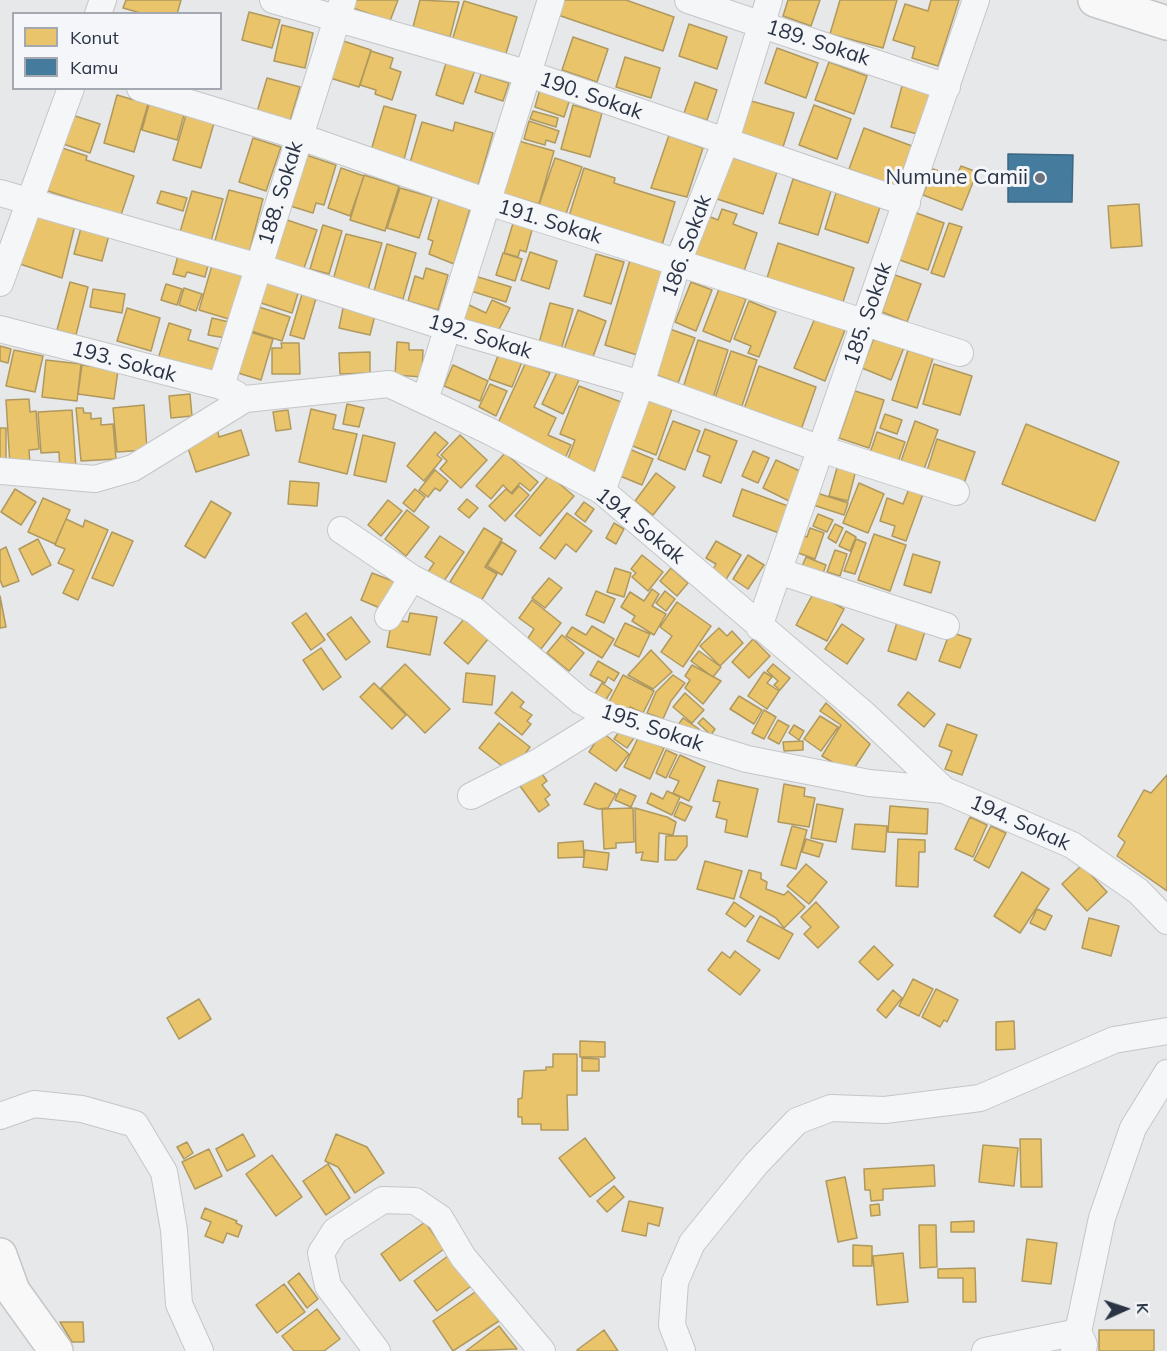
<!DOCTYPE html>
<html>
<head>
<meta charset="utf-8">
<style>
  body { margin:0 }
  #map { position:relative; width:1167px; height:1351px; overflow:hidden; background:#e6e8ea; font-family:Mulish,sans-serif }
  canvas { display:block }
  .legend { position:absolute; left:12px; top:12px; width:210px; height:78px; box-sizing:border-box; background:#f4f6f9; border:2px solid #a4a8b1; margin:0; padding:8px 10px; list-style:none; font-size:18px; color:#2b3445 }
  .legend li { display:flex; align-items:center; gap:12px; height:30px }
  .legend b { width:30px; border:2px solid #a4a8b1 }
  .north { position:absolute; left:1095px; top:1279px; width:60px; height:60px; -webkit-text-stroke:4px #f4f6f9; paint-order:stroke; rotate:87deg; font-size:16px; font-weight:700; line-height:24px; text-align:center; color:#2b3445 }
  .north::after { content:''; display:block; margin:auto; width:21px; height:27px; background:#2b3445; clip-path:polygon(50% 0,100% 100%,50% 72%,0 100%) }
</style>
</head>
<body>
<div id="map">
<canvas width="1167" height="1351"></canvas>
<ul class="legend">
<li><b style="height:16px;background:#e9c46a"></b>Konut</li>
<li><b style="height:16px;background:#457b9d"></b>Kamu</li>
</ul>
<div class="north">K</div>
</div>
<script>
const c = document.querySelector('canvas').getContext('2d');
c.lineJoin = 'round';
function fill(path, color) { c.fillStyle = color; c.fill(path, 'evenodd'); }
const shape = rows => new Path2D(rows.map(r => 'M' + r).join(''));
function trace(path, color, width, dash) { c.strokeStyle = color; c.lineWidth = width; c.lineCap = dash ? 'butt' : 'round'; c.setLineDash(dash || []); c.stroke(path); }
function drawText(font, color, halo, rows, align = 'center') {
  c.font = font + ' Mulish,sans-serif'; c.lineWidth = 6; c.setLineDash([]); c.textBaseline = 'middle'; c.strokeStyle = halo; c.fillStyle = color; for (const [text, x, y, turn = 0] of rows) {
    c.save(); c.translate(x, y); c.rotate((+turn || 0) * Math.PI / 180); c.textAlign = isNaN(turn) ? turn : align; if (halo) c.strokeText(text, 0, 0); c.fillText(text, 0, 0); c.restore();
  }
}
const homes = shape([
  [126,0,181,0,177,14,144,14,123,8,126,0],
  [353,0,398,0,390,21,350,7,353,0],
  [420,0,459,2,450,37,413,27,420,0],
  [563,0,626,0,674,17,663,51,558,15,563,0],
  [788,0,820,0,811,26,783,16,788,0],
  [840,0,897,0,883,48,830,34,840,0],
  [931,0,959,0,938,66,912,58,915,47,893,40,905,4,928,11,931,0],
  [464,1,517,17,504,60,451,44,464,1],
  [249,12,280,20,272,48,242,40,249,12],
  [689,24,727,37,717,69,679,56,689,24],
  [282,25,313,33,305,68,274,61,282,25],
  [573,37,608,49,597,82,562,70,573,37],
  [334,38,371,50,359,87,327,77,334,38],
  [777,48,818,63,806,98,765,83,777,48],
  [371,51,393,58,390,68,401,72,392,100,375,94,376,90,360,85,371,51],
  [625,57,660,68,651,98,616,87,625,57],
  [447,60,475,70,463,104,436,95,447,60],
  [829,62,867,76,854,114,815,100,829,62],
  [481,74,509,83,503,101,475,92,481,74],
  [267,78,300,87,290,121,257,112,267,78],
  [695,82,717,90,707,120,684,113,695,82],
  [902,86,932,94,921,135,891,127,902,86],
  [540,89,570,99,564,117,535,107,540,89],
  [117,95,148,104,134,152,104,143,117,95],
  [744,99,794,113,782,150,732,136,744,99],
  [149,104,184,115,177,140,142,130,149,104],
  [573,105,602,113,590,157,561,149,573,105],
  [814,105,851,119,837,159,799,145,814,105],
  [384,106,416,115,403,163,370,154,384,106],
  [533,111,558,118,556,127,530,119,533,111],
  [66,113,100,124,90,153,57,142,66,113],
  [186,115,214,123,201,168,173,160,186,115],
  [529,121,559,131,555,143,546,140,545,145,524,139,529,121],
  [422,122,453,131,455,122,493,133,478,186,409,166,422,122],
  [864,128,912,146,897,187,849,169,864,128],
  [669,135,703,148,687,197,651,188,669,135],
  [253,138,281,147,266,191,239,182,253,138],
  [515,140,554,151,539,204,500,193,515,140],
  [59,147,87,156,86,160,134,176,121,215,45,190,59,147],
  [303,154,336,165,324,205,316,203,313,213,287,205,303,154],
  [728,156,777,172,763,214,714,198,728,156],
  [555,158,582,167,566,214,539,205,555,158],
  [961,166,977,172,962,210,923,195,933,169,956,177,961,166],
  [341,168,364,176,350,216,328,208,341,168],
  [584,168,615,178,614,183,675,202,662,245,569,216,584,168],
  [364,175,399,186,385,231,350,220,364,175],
  [793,179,831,191,818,235,779,223,793,179],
  [400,188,432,197,419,238,387,228,400,188],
  [229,190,263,199,249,253,214,244,229,190],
  [161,191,187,198,183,211,157,203,161,191],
  [192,191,223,199,211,241,180,232,192,191],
  [836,193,880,207,868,243,825,229,836,193],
  [440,196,471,205,454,264,429,254,433,241,428,239,440,196],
  [1139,204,1142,246,1111,248,1108,206,1139,204],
  [722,209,737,214,733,224,757,233,742,277,687,257,703,214,718,220,722,209],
  [911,211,944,223,928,270,894,258,911,211],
  [29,214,75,225,62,278,17,263,29,214],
  [281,218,317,230,302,274,267,263,281,218],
  [514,220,533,226,526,252,520,250,518,257,504,253,514,220],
  [949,223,962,227,944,277,931,273,949,223],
  [323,225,342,231,329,274,310,269,323,225],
  [81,228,109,235,102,261,74,254,81,228],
  [346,234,382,243,368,290,333,280,346,234],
  [778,243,854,268,843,302,767,278,778,243],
  [387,244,416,253,403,299,374,291,387,244],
  [179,252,209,261,205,277,187,272,185,277,173,274,179,252],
  [530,252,557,261,549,289,521,280,530,252],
  [503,253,522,259,515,281,496,275,503,253],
  [596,254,624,262,611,304,584,296,596,254],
  [630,260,663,270,637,355,605,345,630,260],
  [213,262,246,272,232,320,199,310,213,262],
  [426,268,448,275,438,310,408,301,415,276,423,279,426,268],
  [895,275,921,284,907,322,882,312,895,275],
  [475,276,511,287,506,302,471,291,475,276],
  [265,279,299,290,292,313,258,302,265,279],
  [70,282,88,287,76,335,57,330,70,282],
  [691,282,712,290,696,331,675,322,691,282],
  [166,284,182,289,177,305,161,300,166,284],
  [184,288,202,294,196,311,179,305,184,288],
  [93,289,125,294,122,313,90,307,93,289],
  [719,289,746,299,730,342,703,331,719,289],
  [303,291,317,295,304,339,290,335,303,291],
  [492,300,510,308,495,337,457,319,465,303,486,313,492,300],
  [749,301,776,312,759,357,748,353,751,346,734,339,749,301],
  [550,303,573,309,561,350,539,343,550,303],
  [256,306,290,317,282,341,248,330,256,306],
  [127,308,160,318,151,351,117,341,127,308],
  [343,308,375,315,370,335,339,328,343,308],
  [578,310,606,321,591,362,563,352,578,310],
  [212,318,229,322,226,338,208,335,212,318],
  [815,318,845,330,825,381,794,368,815,318],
  [169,323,191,330,188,340,219,349,212,375,158,359,169,323],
  [667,328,695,338,678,383,651,373,667,328],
  [250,332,273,339,261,380,238,373,250,332],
  [876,333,905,345,891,380,862,368,876,333],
  [698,340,728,350,713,398,683,388,698,340],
  [397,342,409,343,409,350,423,350,422,377,395,375,397,342],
  [281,343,299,343,300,374,272,374,272,348,282,348,281,343],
  [0,346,11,349,8,363,0,361,0,346],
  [14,350,43,356,35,392,6,386,14,350],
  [908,350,933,358,917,408,892,400,908,350],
  [731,351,757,360,742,406,715,398,731,351],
  [370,352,370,373,340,374,339,353,370,352],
  [499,353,522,362,512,387,489,379,499,353],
  [46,360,81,364,77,401,42,397,46,360],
  [526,362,550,373,534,407,556,418,548,435,571,445,563,463,498,423,526,362],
  [934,364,972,376,960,415,923,404,934,364],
  [82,365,118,370,114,399,78,394,82,365],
  [453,365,488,381,480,401,444,386,453,365],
  [759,366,816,387,801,430,744,409,759,366],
  [558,370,579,380,563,414,542,404,558,370],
  [490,384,507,391,496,416,479,407,490,384],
  [579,386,621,402,592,478,565,467,575,440,560,434,579,386],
  [855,391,884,400,869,448,839,438,855,391],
  [190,394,192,416,171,418,169,396,190,394],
  [29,399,30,412,36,411,39,449,29,450,30,464,10,466,6,400,29,399],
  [647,400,672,409,656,455,630,445,647,400],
  [347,404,364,408,359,427,343,424,347,404],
  [144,405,147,450,117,452,113,408,144,405],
  [76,408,83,408,84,413,91,413,91,419,101,418,101,425,113,424,116,459,81,461,76,408],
  [311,409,336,415,333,429,357,434,347,474,299,462,311,409],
  [72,410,76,469,60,471,59,452,41,453,38,412,72,410],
  [288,410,291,429,276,431,273,412,288,410],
  [885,414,902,420,897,434,880,428,885,414],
  [673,421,700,431,685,470,658,459,673,421],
  [915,421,938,430,922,475,899,467,915,421],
  [1026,424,1119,462,1095,521,1002,484,1026,424],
  [0,428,6,428,6,464,0,464,0,428],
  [217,428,219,437,241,430,249,455,196,472,185,439,217,428],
  [705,429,737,441,721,483,703,476,710,456,697,451,705,429],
  [435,432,448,443,437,455,442,459,424,481,407,466,435,432],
  [877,432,905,442,897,465,869,456,877,432],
  [363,435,395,443,386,482,354,475,363,435],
  [460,435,487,460,461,488,440,469,447,461,441,455,460,435],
  [937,439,975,452,962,489,925,477,937,439],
  [627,448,653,459,642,485,615,474,627,448],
  [753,451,769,458,758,483,742,476,753,451],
  [505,453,538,482,530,491,520,483,511,493,503,485,491,499,476,486,505,453],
  [776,460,802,472,789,501,763,488,776,460],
  [839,461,857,466,848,501,829,496,839,461],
  [435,470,448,481,440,491,435,488,428,497,419,490,435,470],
  [656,473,675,487,653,515,635,501,656,473],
  [549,475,574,496,540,536,515,516,549,475],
  [290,481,319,483,317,506,288,504,290,481],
  [859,483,884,494,868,533,843,523,859,483],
  [519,486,529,495,505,521,489,506,506,489,512,494,519,486],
  [910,486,924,491,906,541,892,536,895,526,880,521,887,498,903,504,910,486],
  [15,489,36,502,21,525,1,512,15,489],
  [415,489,425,497,414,512,403,503,415,489],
  [742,489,788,506,779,533,733,516,742,489],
  [817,493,848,503,844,515,813,505,817,493],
  [43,498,70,510,55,544,28,532,43,498],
  [467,499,478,508,469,518,458,509,467,499],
  [388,500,402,511,381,536,368,525,388,500],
  [211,501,231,513,205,558,185,546,211,501],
  [584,502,594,509,585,522,575,514,584,502],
  [407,510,429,527,406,556,385,539,407,510],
  [567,513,592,531,576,552,566,544,555,559,540,548,567,513],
  [818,514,833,520,827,532,813,526,818,514],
  [66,519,83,527,85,520,108,530,78,600,63,593,74,570,58,563,65,549,55,545,66,519],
  [614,523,624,529,616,544,606,538,614,523],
  [835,524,843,528,836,543,828,538,835,524],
  [484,528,502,539,485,567,497,574,481,601,450,582,484,528],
  [810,528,824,533,815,559,793,551,799,534,807,537,810,528],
  [846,531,856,537,850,551,839,546,846,531],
  [112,532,133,541,113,586,92,578,112,532],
  [874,534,906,545,890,591,858,580,874,534],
  [440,536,464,552,441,585,426,575,434,563,425,557,440,536],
  [38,539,51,565,32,575,19,549,38,539],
  [856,539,866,543,855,574,844,571,856,539],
  [716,541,741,555,725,581,711,573,716,564,706,558,716,541],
  [502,542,516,551,502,575,487,566,502,542],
  [6,547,19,581,3,587,0,580,0,550,6,547],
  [835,550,847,554,840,576,827,572,835,550],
  [913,554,940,562,931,593,904,585,913,554],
  [642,555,663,572,648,591,632,577,636,573,631,569,642,555],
  [748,555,764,565,748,589,733,579,748,555],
  [806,557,826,565,821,579,800,571,806,557],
  [615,568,631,573,624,597,607,592,615,568],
  [671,568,688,583,677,596,660,581,671,568],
  [372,573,398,583,387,611,361,600,372,573],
  [549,578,562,588,545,608,532,598,549,578],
  [652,589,659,594,652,606,666,614,654,635,632,621,635,616,621,607,630,592,644,601,652,589],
  [596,591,615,599,604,623,586,615,596,591],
  [665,591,675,599,666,611,656,603,665,591],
  [814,592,844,609,827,641,796,625,814,592],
  [0,596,6,627,0,628,0,596],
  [532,600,561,623,541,649,528,638,534,629,519,618,532,600],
  [677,602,711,626,683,667,661,652,672,636,660,627,677,602],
  [306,613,325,640,311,650,292,623,306,613],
  [410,613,437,617,430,655,387,647,392,619,408,622,410,613],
  [899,616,927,625,916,660,888,651,899,616],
  [351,617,370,642,346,660,327,634,351,617],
  [464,619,488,639,468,664,444,643,464,619],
  [625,623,650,634,639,657,614,645,625,623],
  [842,624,864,639,847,664,825,649,842,624],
  [592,626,614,639,602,658,566,636,572,627,586,635,592,626],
  [719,628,727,636,732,631,743,643,720,666,700,646,719,628],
  [950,632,971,639,960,668,939,661,950,632],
  [562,635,584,653,569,671,547,653,562,635],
  [753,639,770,656,749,678,732,662,753,639],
  [321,648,341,677,323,690,303,660,321,648],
  [651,650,672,672,653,689,628,675,651,650],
  [699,651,721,667,713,677,691,661,699,651],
  [598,661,619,673,614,681,608,677,605,683,590,675,598,661],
  [405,664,450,709,425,733,381,688,405,664],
  [773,664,790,678,780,690,774,685,778,681,767,671,773,664],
  [692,665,721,681,703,704,685,688,690,680,685,676,692,665],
  [764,672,772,677,767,683,779,691,767,709,748,696,764,672],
  [466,673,495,676,492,705,463,702,466,673],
  [623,675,654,691,643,713,630,707,628,711,609,702,623,675],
  [673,675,685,683,671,701,663,719,647,713,656,692,673,675],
  [374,683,406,715,392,729,360,697,374,683],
  [602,683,612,690,605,701,595,694,602,683],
  [512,692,524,702,520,707,532,715,527,721,531,724,522,735,495,713,512,692],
  [908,692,935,714,924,727,898,705,908,692],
  [685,693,704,710,692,723,673,707,685,693],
  [739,696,762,710,754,724,730,709,739,696],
  [826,703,870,744,851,773,822,756,841,725,820,711,826,703],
  [764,710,776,717,764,739,752,733,764,710],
  [820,716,838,727,821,751,804,739,820,716],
  [683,718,699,729,694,737,678,725,683,718],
  [703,718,715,729,711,735,698,723,703,718],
  [778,720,789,726,779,744,768,738,778,720],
  [499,723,530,747,511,773,479,748,499,723],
  [947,724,977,735,962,775,945,769,952,751,939,746,947,724],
  [794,725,804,731,799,740,789,733,794,725],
  [623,726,636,735,627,748,614,739,623,726],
  [602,732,629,754,616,771,589,752,602,732],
  [639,736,664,748,650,779,624,767,639,736],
  [803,741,803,750,784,751,783,742,803,741],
  [666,750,677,755,666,778,656,773,666,750],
  [680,755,705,767,689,801,673,793,679,781,669,777,680,755],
  [540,771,547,781,542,785,550,795,545,799,549,805,539,812,520,786,540,771],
  [1167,775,1167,891,1117,856,1125,842,1118,836,1144,790,1151,793,1167,775],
  [718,780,758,789,747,837,725,832,727,820,716,817,720,802,713,801,718,780],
  [595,783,616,794,608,808,598,809,584,804,595,783],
  [784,784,805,788,804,796,815,798,809,827,778,822,784,784],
  [620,789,636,796,631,807,615,800,620,789],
  [667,791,680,797,672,815,647,803,651,793,663,799,667,791],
  [680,802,692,807,685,821,674,816,680,802],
  [817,804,843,809,836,842,811,838,817,804],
  [890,806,928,809,927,834,888,832,890,806],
  [633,808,634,842,616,843,616,848,604,849,602,809,633,808],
  [635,808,667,817,676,822,673,835,659,833,658,862,641,860,643,852,636,853,635,808],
  [970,817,987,825,973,857,955,849,970,817],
  [855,824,887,826,885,852,852,849,855,824],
  [792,826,807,830,796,869,781,865,792,826],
  [991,826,1006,833,989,868,974,860,991,826],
  [666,836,687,836,687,846,676,860,665,860,666,836],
  [806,839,823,844,819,857,802,852,806,839],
  [898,839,925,840,925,852,919,852,918,887,896,886,898,839],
  [583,841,584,857,558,858,558,843,583,841],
  [585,850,609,853,607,870,583,867,585,850],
  [705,861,742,871,734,899,697,889,705,861],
  [806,864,827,882,809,904,787,886,806,864],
  [1082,865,1107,892,1087,911,1062,884,1082,865],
  [749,870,761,873,761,879,767,882,766,889,784,895,788,891,805,907,784,928,776,918,740,897,749,870],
  [1022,872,1049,889,1020,933,994,916,1022,872],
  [734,902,754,916,745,927,726,914,734,902],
  [816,902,839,927,818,948,804,934,811,927,801,917,816,902],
  [1037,909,1052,916,1045,930,1030,923,1037,909],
  [760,916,793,934,779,959,747,941,760,916],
  [1089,918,1119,926,1111,956,1082,948,1089,918],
  [874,946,893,965,878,980,859,962,874,946],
  [735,951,760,970,740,995,708,970,722,952,730,958,735,951],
  [913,979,933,989,919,1016,899,1006,913,979],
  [936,989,958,1000,947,1022,944,1020,940,1027,922,1017,936,989],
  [893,990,902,998,886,1018,877,1010,893,990],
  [199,999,211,1019,179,1039,167,1018,199,999],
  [1014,1021,1015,1049,996,1050,996,1022,1014,1021],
  [580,1041,605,1042,605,1057,580,1057,580,1041],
  [553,1054,577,1054,577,1095,567,1095,568,1130,541,1130,541,1124,522,1124,522,1117,518,1117,518,1099,522,1098,524,1071,546,1070,546,1067,553,1067,553,1054],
  [582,1058,599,1059,599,1071,582,1071,582,1058],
  [243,1134,255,1156,227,1171,216,1149,243,1134],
  [336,1134,367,1147,384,1173,355,1193,338,1167,325,1161,336,1134],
  [585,1138,615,1178,590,1197,559,1158,585,1138],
  [1020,1139,1041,1139,1042,1187,1021,1187,1020,1139],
  [187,1142,193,1153,184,1159,177,1147,187,1142],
  [983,1145,1018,1148,1014,1186,979,1182,983,1145],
  [209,1149,222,1176,195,1189,182,1162,209,1149],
  [272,1155,302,1197,276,1216,246,1174,272,1155],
  [328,1164,350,1198,326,1215,303,1181,328,1164],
  [934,1165,935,1186,883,1189,883,1200,871,1201,870,1190,865,1190,864,1169,934,1165],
  [845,1177,857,1238,838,1242,826,1181,845,1177],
  [614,1186,624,1197,607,1212,597,1201,614,1186],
  [629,1201,663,1208,659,1226,648,1223,646,1236,622,1231,629,1201],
  [879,1204,880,1215,871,1216,870,1205,879,1204],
  [205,1208,237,1221,236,1223,242,1226,238,1237,227,1233,223,1243,205,1236,211,1222,201,1218,205,1208],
  [974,1221,974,1232,951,1232,951,1222,974,1221],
  [425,1222,444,1249,400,1281,381,1254,425,1222],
  [919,1225,936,1225,937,1267,920,1268,919,1225],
  [1027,1239,1057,1243,1051,1284,1022,1281,1027,1239],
  [853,1245,872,1246,872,1266,853,1266,853,1245],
  [452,1253,474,1284,437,1311,414,1281,452,1253],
  [903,1253,908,1302,877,1305,873,1256,903,1253],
  [975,1268,976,1302,963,1302,963,1278,938,1278,938,1269,975,1268],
  [299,1273,318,1299,307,1308,288,1282,299,1273],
  [284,1284,305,1312,277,1333,256,1305,284,1284],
  [478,1290,499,1321,453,1351,433,1321,478,1290],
  [317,1309,340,1339,324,1351,294,1351,282,1336,317,1309],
  [60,1322,83,1322,84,1342,72,1342,60,1322],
  [499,1326,517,1349,466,1351,499,1326],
  [604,1330,618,1351,578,1351,577,1350,604,1330],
  [1099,1330,1154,1330,1154,1351,1099,1351,1099,1330]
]);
fill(homes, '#e9c46a');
trace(homes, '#b0995f', 1.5);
const public = shape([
  [1008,154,1073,155,1072,202,1008,202,1008,154]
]);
fill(public, '#457b9d');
trace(public, '#3d6683', 1.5);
const street = shape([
  [273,0,526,73,907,203],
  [688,0,947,87],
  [98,14,103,0],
  [140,88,298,136,488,202,960,353],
  [0,193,259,267,448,328,641,384,821,449,956,492],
  [0,283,71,88],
  [0,329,221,386,236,394],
  [221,386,343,0],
  [425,400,551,0],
  [0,471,95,479,133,468,245,399,389,384,489,431,602,491,865,715,944,790,1072,845,1138,891,1167,921],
  [602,491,641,384,678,262,725,143,769,0],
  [341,530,412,578,475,611,581,701,611,717,747,759,869,783,944,790],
  [778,571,946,626],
  [388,617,412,578],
  [759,627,976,0],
  [471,796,540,761,611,717],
  [0,1116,34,1104,82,1109,135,1124,164,1172,174,1230,179,1304,200,1351],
  [377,1351,328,1286,321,1253,335,1231,383,1200,415,1201,440,1218,463,1257,542,1351],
  [682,1351,672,1325,675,1282,692,1243,756,1164,797,1121,831,1108,885,1110,980,1098,1114,1040,1167,1031],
  [985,1351,1078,1332,1084,1345],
  [1074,1351,1102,1218,1133,1128,1167,1073]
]);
const secondary = shape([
  [1095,0,1167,23],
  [0,1255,13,1291,56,1351]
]);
trace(street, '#c4c6c8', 28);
trace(secondary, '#c4c6c8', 36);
trace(street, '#f5f6f7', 26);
trace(secondary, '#f8f8f8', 33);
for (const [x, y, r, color] of [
  [1040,178,6,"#6c737f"]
]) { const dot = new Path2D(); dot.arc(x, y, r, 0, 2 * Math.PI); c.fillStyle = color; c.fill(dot); trace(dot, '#f4f6f9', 2); }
drawText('21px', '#2b3445', '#f4f6f9', [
  ["189. Sokak",818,43,18],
  ["190. Sokak",591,96,19],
  ["188. Sokak",281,193,-73],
  ["191. Sokak",550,222,17],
  ["186. Sokak",687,246,-70],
  ["185. Sokak",868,314,-71],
  ["192. Sokak",480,337,17],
  ["193. Sokak",124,362,15],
  ["194. Sokak",640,526,39],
  ["195. Sokak",652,728,19],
  ["194. Sokak",1020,823,24]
]);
drawText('21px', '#2b3445', '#f4f6f9', [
  ["Numune Camii",1028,178]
], 'right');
</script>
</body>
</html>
